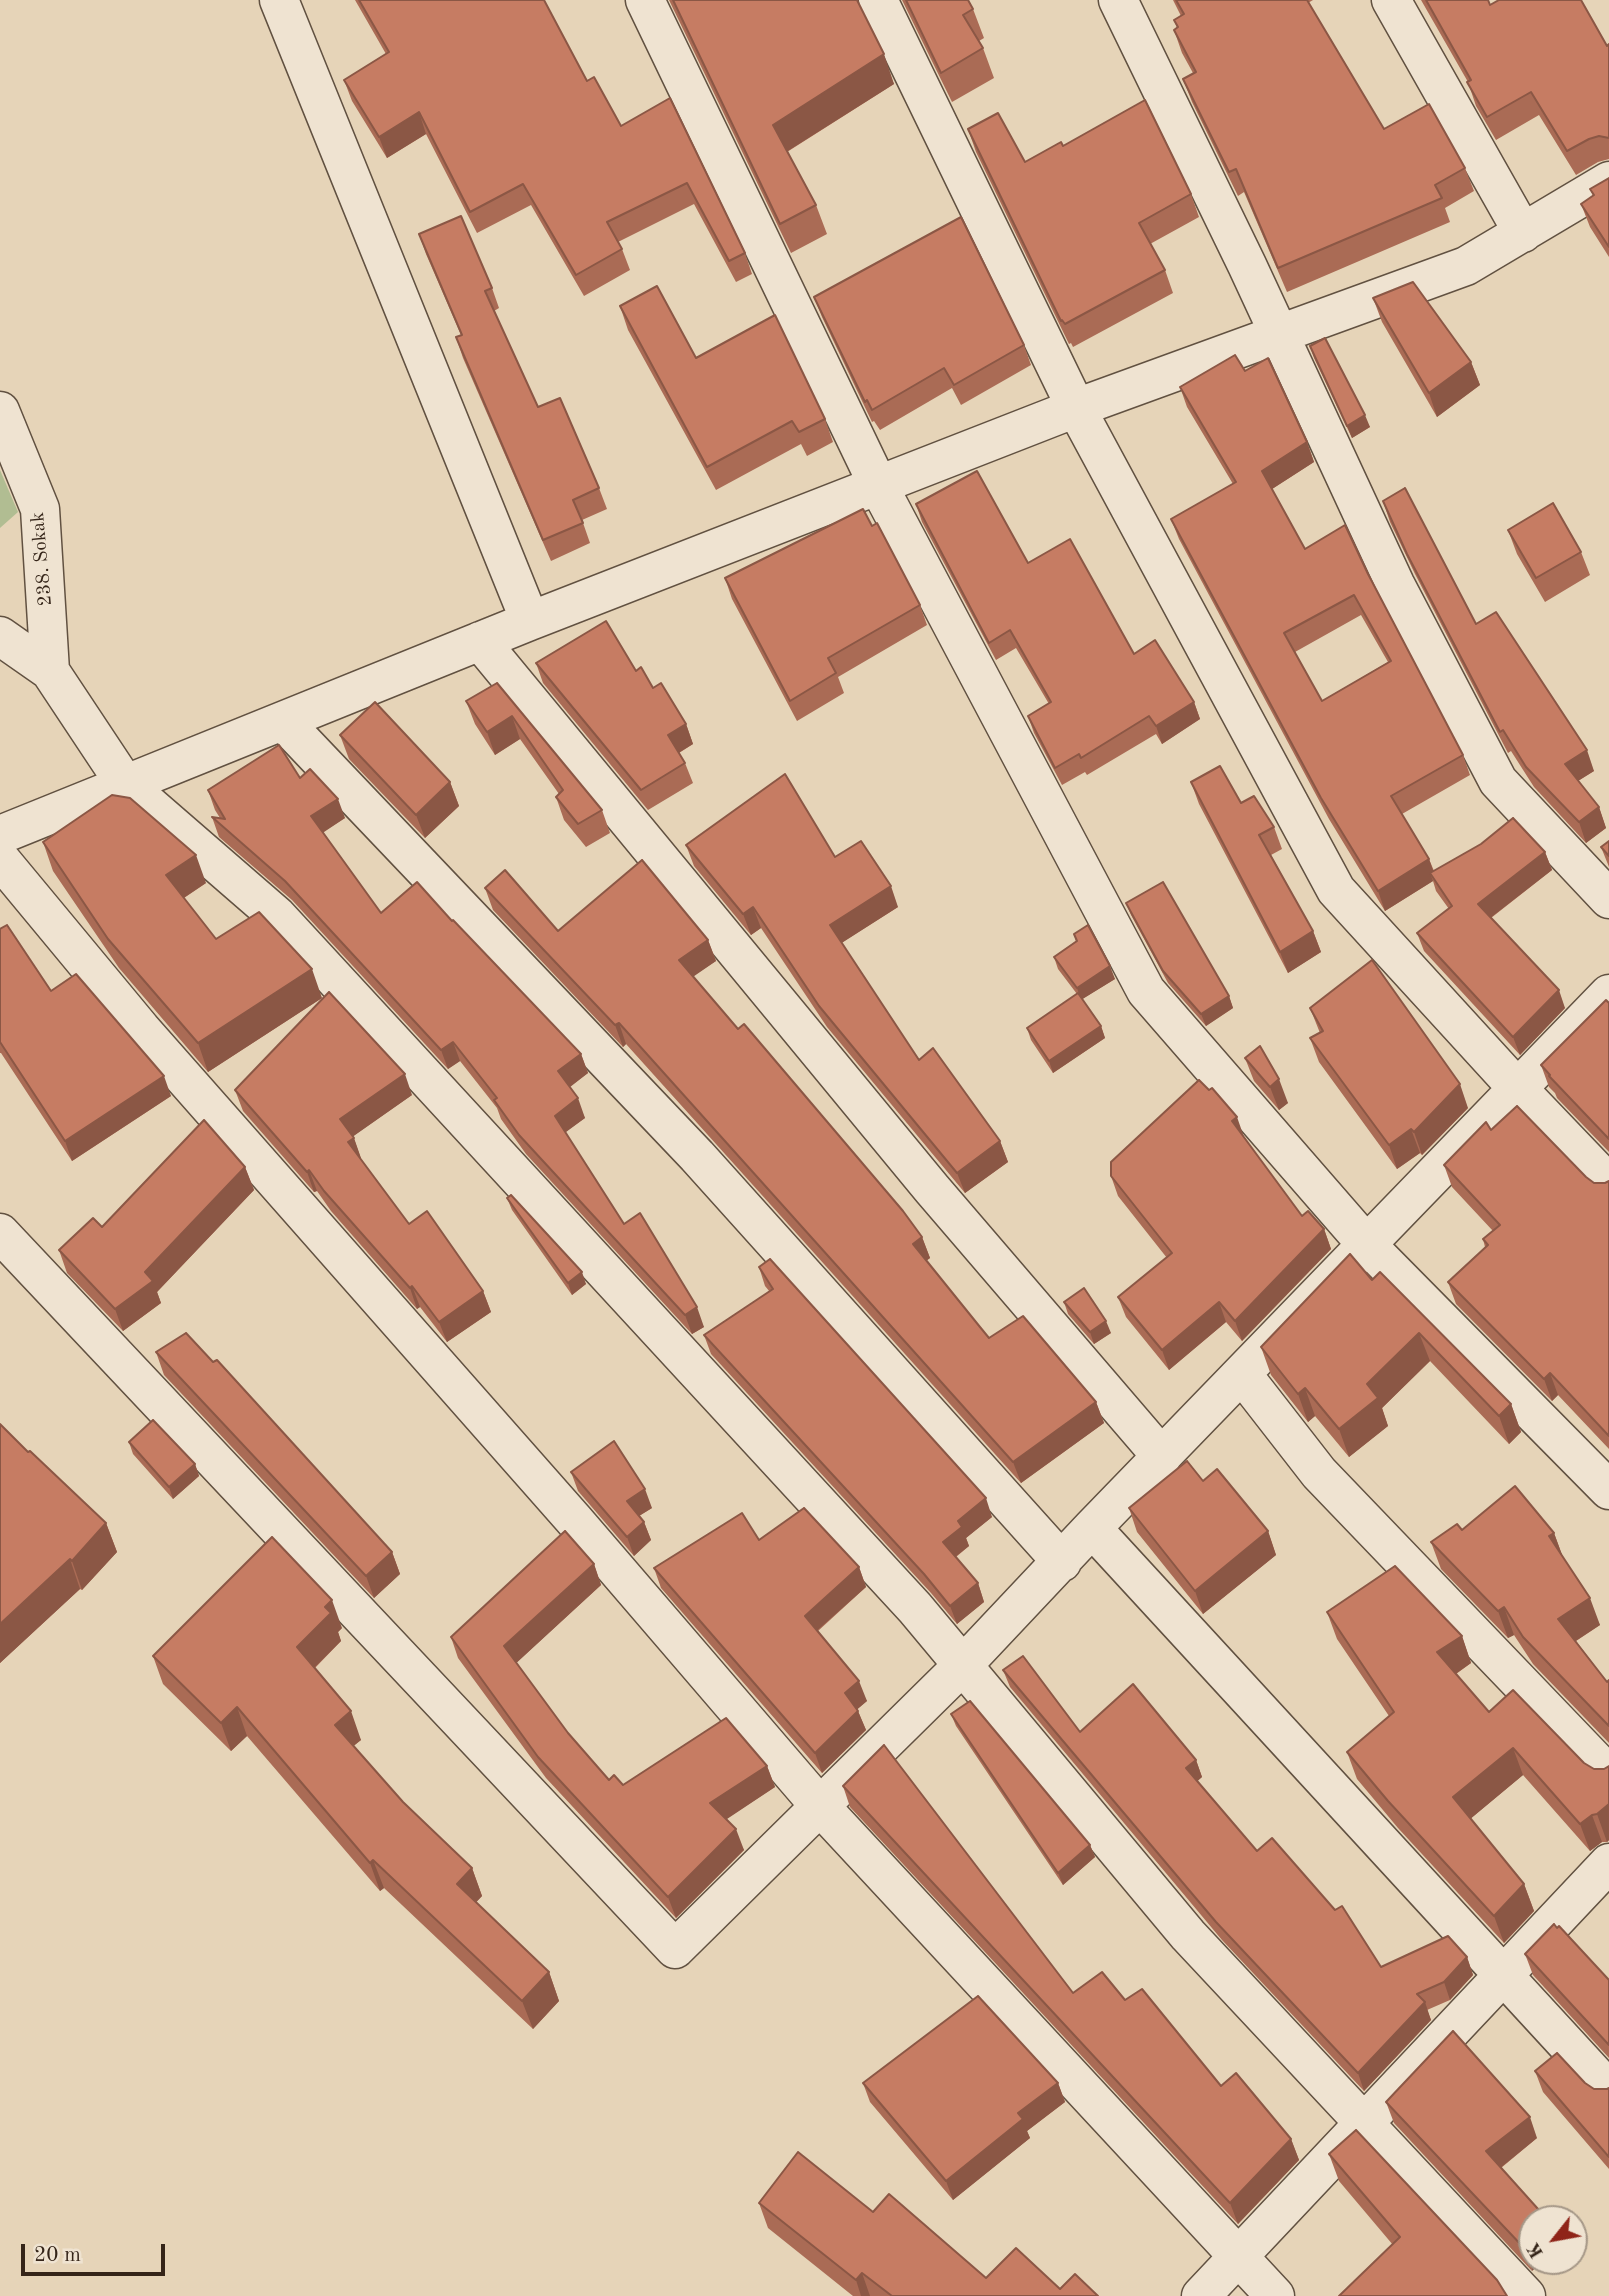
<!DOCTYPE html>
<html>
<head>
<meta charset="utf-8">
<style>
  body { margin:0 }
  #map { position:relative; width:1609px; height:2296px; overflow:hidden; background:#e6d4b8; font-family:"Old Standard TT",serif }
  canvas { display:block }
  .north { position:absolute; left:1518px; top:2205px; width:70px; height:70px; box-sizing:border-box; background:#efe3d1; border:2px solid #a59787; border-radius:50%; rotate:239deg; font-size:19px; font-weight:700; line-height:28px; text-align:center; color:#352519 }
  .north::after { content:''; display:block; margin:auto; width:24px; height:32px; background:#8f2418; clip-path:polygon(50% 0,100% 100%,50% 72%,0 100%) }
  .scale { position:absolute; left:21px; top:2244px; width:144px; height:32px; box-sizing:border-box; border:4px solid #352519; border-top:0; padding-left:9px; font-size:21px; line-height:24px; white-space:nowrap; color:#352519; -webkit-text-stroke:5px #efe3d1; paint-order:stroke }
</style>
</head>
<body>
<div id="map">
<canvas width="1609" height="2296"></canvas>
<div class="north">K</div>
<div class="scale">20 m</div>
</div>
<script>
const c = document.querySelector('canvas').getContext('2d');
c.lineJoin = 'round';
function fill(path, color) { c.fillStyle = color; c.fill(path, 'evenodd'); }
const shape = rows => new Path2D(rows.map(r => 'M' + r).join(''));
function trace(path, color, width, dash) { c.strokeStyle = color; c.lineWidth = width; c.lineCap = dash ? 'butt' : 'round'; c.setLineDash(dash || []); c.stroke(path); }
function drawText(font, color, halo, rows, align = 'center') {
  c.font = font + ' "Old Standard TT",serif'; c.lineWidth = 7; c.setLineDash([]); c.textBaseline = 'middle'; c.strokeStyle = halo; c.fillStyle = color; for (const [text, x, y, turn = 0] of rows) {
    c.save(); c.translate(x, y); c.rotate((+turn || 0) * Math.PI / 180); c.textAlign = isNaN(turn) ? turn : align; if (halo) c.strokeText(text, 0, 0); c.fillText(text, 0, 0); c.restore();
  }
}
fill(shape([
  [0,470,18,512,0,528]
]), '#b1bd92');
const minor = shape([
  [279,0,530,621],
  [645,0,878,485,1146,991,1367,1245,1609,1490],
  [878,0,1076,408,1336,890,1518,1089,1609,1184],
  [1118,0,1247,265,1395,584,1498,781,1609,899],
  [1391,0,1523,233],
  [0,411,40,509,50,671],
  [0,636,50,671,125,784,276,915,915,1608,1188,1935,1526,2296],
  [480,641,932,1189,1162,1457],
  [283,721,697,1156,1062,1562],
  [0,835,530,621,1076,408,1466,266,1609,181],
  [0,859,141,1029,575,1521,819,1805,1275,2296],
  [0,1233,675,1949,962,1666,1092,1528,1609,994],
  [1242,1374,1319,1473,1609,1775],
  [1092,1528,1609,2090],
  [1201,2296,1609,1863]
]);
trace(minor, '#615141', 41);
trace(minor, '#efe3d1', 38);
fill(shape([
  [355,0,544,0,587,81,621,126,670,98,745,253,752,274,736,282,694,204,618,242,622,249,630,270,584,296,531,205,477,233,426,134,387,158,352,101,344,80,386,54],
  [669,0,857,0,894,84,787,152,816,205,827,234,791,253],
  [902,0,968,0,973,9,984,38,979,41,983,48,994,78,952,102],
  [1173,0,1313,0,1308,3,1384,129,1465,168,1474,191,1445,208,1450,222,1287,292,1244,192,1238,196,1192,102,1183,79,1193,73,1182,53,1174,30,1177,28,1174,20,1181,16],
  [1421,0,1488,0,1490,5,1607,46,1609,44,1609,159,1598,162,1576,175,1539,115,1496,140,1476,106,1468,82],
  [968,129,1025,162,1063,146,1191,194,1199,217,1150,244,1165,270,1173,293,1073,347,1071,343,1069,344,976,152],
  [1609,178,1609,257,1590,227,1581,204,1593,196,1590,189],
  [419,234,492,288,499,308,494,311,538,407,599,488,607,509,582,520,590,543,551,561,463,358,456,337,461,335,426,254],
  [814,297,1024,345,1031,365,961,405,952,388,880,430,874,421,872,422,822,317],
  [1373,298,1471,362,1480,385,1437,417,1382,322],
  [620,306,696,358,825,419,833,442,807,456,801,444,716,490,628,330],
  [1310,346,1370,427,1352,438,1314,358],
  [1245,371,1307,442,1314,462,1272,489,1305,549,1368,574,1463,755,1470,775,1402,814,1429,859,1434,871,1545,852,1552,870,1491,918,1565,1008,1520,1055,1424,951,1417,933,1449,909,1436,891,1433,881,1385,911,1329,819,1179,539,1171,519,1233,484,1187,407,1180,387],
  [1361,615,1388,662,1322,701,1295,652],
  [1383,501,1476,624,1594,771,1578,781,1599,807,1606,828,1586,843,1534,787,1511,751,1508,753,1415,574,1390,522],
  [916,504,1028,563,1134,654,1194,702,1200,719,1162,744,1156,734,1087,775,1085,772,1062,785,1034,733,1028,716,1049,704,1016,648,996,660,922,522],
  [872,526,920,605,927,625,838,677,844,693,797,721,732,599,725,578],
  [1508,530,1581,552,1590,575,1545,602,1517,554],
  [536,663,636,671,653,688,686,724,693,744,679,753,685,763,693,783,648,810,543,683],
  [497,683,602,810,610,833,586,847,564,820,556,797,559,794,520,739,495,755,475,724,466,701],
  [340,735,450,782,459,806,425,838,349,759],
  [300,778,345,818,323,832,381,913,452,921,581,1054,588,1073,569,1087,585,1118,565,1132,624,1224,704,1327,692,1334,526,1154,501,1119,497,1108,460,1061,448,1069,292,900,219,837,212,817,220,818,215,810,208,790],
  [1191,782,1241,803,1274,827,1282,849,1271,855,1313,931,1321,952,1288,973,1199,804],
  [1609,841,1609,867,1601,847],
  [43,842,206,883,184,898,216,939,322,998,208,1072,119,968,53,871],
  [686,845,835,857,898,907,841,943,919,1060,1000,1141,1008,1162,965,1193,827,1027,761,928,751,935,694,866],
  [485,888,558,931,708,940,716,961,693,976,738,1029,922,1237,930,1258,926,1261,989,1338,1096,1402,1104,1423,1021,1483,626,1044,623,1047,493,910],
  [1126,903,1229,996,1233,1008,1206,1026,1168,983,1131,915],
  [0,929,51,991,171,1096,72,1161,1,1053,0,1053],
  [1074,934,1115,979,1082,999,1101,1026,1105,1038,1053,1073,1031,1040,1027,1028,1077,994,1058,969,1054,957,1076,941],
  [1609,1003,1609,1152,1557,1098,1555,1093,1549,1087,1541,1065],
  [1310,1008,1468,1108,1422,1155,1420,1153,1397,1169,1319,1062,1310,1038,1320,1033],
  [1245,1058,1288,1103,1279,1110,1254,1081],
  [235,1090,412,1095,353,1136,361,1159,409,1224,483,1291,491,1312,447,1342,420,1307,417,1309,331,1211,317,1191,314,1192,243,1111],
  [1491,1130,1594,1183,1605,1183,1609,1181,1609,1449,1558,1395,1552,1401,1456,1304,1448,1282,1485,1247,1483,1239,1493,1231,1452,1187,1444,1165],
  [1244,1137,1302,1216,1324,1229,1331,1249,1242,1341,1226,1322,1169,1370,1126,1317,1118,1297,1167,1258,1118,1196,1111,1176],
  [245,1167,254,1190,157,1292,161,1303,123,1331,67,1273,59,1250,102,1227],
  [507,1198,586,1284,572,1295,512,1210],
  [759,1267,992,1517,966,1538,969,1546,956,1557,978,1583,984,1602,957,1624,931,1593,711,1354,704,1335,770,1292,765,1286],
  [1372,1280,1511,1404,1521,1432,1509,1444,1430,1361,1382,1408,1388,1426,1349,1457,1315,1416,1308,1422,1271,1375,1261,1347],
  [1064,1302,1111,1333,1094,1344,1068,1314],
  [156,1352,213,1362,392,1552,400,1574,374,1598,164,1375],
  [0,1424,28,1452,106,1523,117,1552,82,1590,80,1589,0,1663],
  [129,1442,195,1464,199,1476,173,1499,133,1454],
  [571,1472,652,1508,639,1516,644,1522,651,1540,634,1556,578,1491],
  [1203,1481,1268,1531,1276,1555,1203,1614,1137,1532,1129,1508],
  [1462,1530,1554,1533,1562,1555,1600,1625,1576,1641,1607,1682,1609,1680,1609,1743,1533,1664,1514,1635,1508,1638,1441,1569,1431,1542],
  [759,1540,859,1567,866,1587,818,1631,867,1701,857,1709,866,1730,822,1773,661,1588,654,1568],
  [594,1564,601,1585,516,1663,568,1733,609,1780,623,1785,767,1766,775,1787,726,1819,744,1850,676,1918,546,1778,458,1658,451,1637],
  [1327,1612,1462,1636,1471,1663,1456,1674,1489,1712,1594,1769,1604,1769,1609,1766,1609,1840,1607,1842,1602,1842,1590,1851,1523,1775,1470,1819,1524,1884,1534,1911,1504,1943,1398,1828,1357,1779,1347,1752,1389,1716,1337,1639],
  [342,1628,338,1632,341,1641,315,1668,361,1740,353,1746,403,1802,472,1868,482,1896,476,1902,549,1972,559,2001,533,2029,384,1888,380,1891,247,1736,231,1751,163,1684,153,1656],
  [1003,1670,1080,1732,1196,1760,1202,1777,1197,1781,1257,1851,1381,1967,1467,1957,1473,1975,1450,2000,1427,2010,1431,2020,1364,2091,1222,1940,1010,1687],
  [951,1714,1090,1845,1095,1857,1063,1885,956,1726],
  [843,1786,1073,1993,1125,2000,1221,2086,1291,2139,1299,2160,1238,2224,850,1807],
  [1525,1954,1609,1980,1609,2058,1533,1975],
  [1535,2071,1585,2083,1594,2089,1607,2089,1609,2088,1609,2169,1543,2092],
  [863,2083,1058,2083,1065,2102,1027,2131,1030,2138,953,2200,870,2102],
  [1386,2102,1537,2138,1501,2168,1532,2271,1394,2123],
  [1329,2154,1507,2296,1393,2245,1339,2181],
  [759,2203,873,2212,986,2278,1098,2296,853,2296,768,2228]
]), '#aa6b55');
fill(shape([
  [884,54,894,84,783,154,773,125],
  [419,112,426,134,387,158,379,137],
  [1471,362,1480,385,1437,417,1429,393],
  [1365,415,1370,427,1352,438,1347,426],
  [1307,442,1314,462,1269,491,1262,471],
  [1194,702,1200,719,1162,744,1156,726],
  [512,716,520,739,495,755,487,732],
  [686,724,693,744,675,755,668,735],
  [1587,750,1594,771,1573,784,1565,764],
  [450,782,459,806,425,838,416,815],
  [338,799,345,818,318,836,311,816],
  [1599,807,1606,828,1586,843,1579,822],
  [1545,852,1552,870,1485,922,1478,904],
  [196,855,206,883,176,903,166,875],
  [1429,859,1436,879,1430,873,1433,881,1385,911,1378,891],
  [891,886,898,907,837,946,830,925],
  [753,907,761,928,751,935,743,914],
  [1313,931,1321,952,1288,973,1280,952],
  [708,940,716,961,687,981,679,960],
  [1110,966,1115,979,1081,1000,1077,988],
  [312,969,322,998,208,1072,198,1043],
  [1559,990,1565,1008,1520,1055,1513,1037],
  [1229,996,1233,1008,1206,1026,1201,1014],
  [619,1023,626,1044,623,1047,615,1025],
  [1101,1026,1105,1038,1053,1073,1049,1061],
  [453,1042,460,1061,448,1069,441,1050],
  [581,1054,588,1073,565,1091,558,1071],
  [405,1074,412,1095,348,1140,340,1119],
  [164,1076,171,1096,72,1161,65,1141],
  [1279,1079,1288,1103,1279,1110,1270,1087],
  [1460,1084,1468,1108,1422,1155,1414,1132],
  [578,1098,585,1118,562,1135,555,1116],
  [1237,1117,1244,1137,1232,1121],
  [1411,1129,1420,1153,1397,1169,1389,1145],
  [354,1138,361,1158,356,1162,348,1142],
  [1000,1141,1008,1162,965,1193,957,1173],
  [245,1167,254,1190,157,1292,161,1303,123,1331,115,1309,145,1272],
  [309,1170,317,1191,314,1192,307,1172],
  [1324,1229,1331,1249,1242,1341,1235,1321],
  [922,1237,930,1258,920,1265,913,1244],
  [582,1272,586,1284,572,1295,568,1283],
  [412,1286,420,1307,417,1309,410,1288],
  [483,1291,491,1312,447,1342,439,1322],
  [1219,1302,1226,1322,1169,1370,1162,1350],
  [697,1307,704,1327,692,1334,685,1315],
  [1106,1321,1111,1333,1094,1344,1090,1332],
  [1419,1333,1430,1361,1382,1408,1388,1426,1349,1457,1339,1429,1367,1384],
  [1550,1373,1558,1395,1552,1401,1544,1379],
  [1305,1388,1315,1416,1308,1422,1298,1394],
  [1096,1402,1104,1423,1021,1483,1013,1462],
  [1511,1404,1521,1432,1509,1444,1499,1416],
  [195,1464,199,1476,173,1499,169,1487],
  [645,1489,652,1508,634,1519,627,1501],
  [986,1498,992,1517,966,1538,969,1546,950,1561,943,1542,958,1521],
  [644,1522,651,1540,634,1556,627,1537],
  [106,1523,117,1552,82,1590,72,1561],
  [1268,1531,1276,1555,1203,1614,1195,1591],
  [1554,1533,1564,1560,1549,1536],
  [392,1552,400,1574,374,1598,366,1576],
  [70,1559,80,1589,0,1663,0,1624],
  [594,1564,601,1585,512,1667,504,1646],
  [859,1567,866,1587,812,1635,805,1616],
  [978,1583,984,1602,957,1624,950,1606],
  [1590,1598,1600,1625,1568,1646,1558,1619],
  [332,1600,342,1628,338,1632,341,1641,307,1675,297,1647,325,1607],
  [1504,1607,1514,1635,1508,1638,1498,1611],
  [1462,1636,1471,1663,1447,1680,1437,1652],
  [859,1681,867,1701,853,1713,845,1693],
  [237,1707,247,1736,231,1751,221,1723],
  [351,1711,361,1740,345,1753,335,1725],
  [858,1711,866,1730,822,1773,815,1753],
  [1513,1748,1523,1775,1463,1825,1453,1797],
  [1196,1760,1202,1777,1192,1786,1186,1768],
  [767,1766,775,1787,718,1825,710,1803],
  [1609,1804,1609,1840,1607,1842,1597,1814],
  [1592,1815,1602,1842,1590,1851,1580,1824],
  [736,1829,744,1850,676,1918,668,1897],
  [1090,1845,1095,1857,1063,1885,1058,1873],
  [373,1860,384,1888,380,1891,370,1863],
  [472,1868,482,1896,467,1912,457,1884],
  [1524,1884,1534,1911,1504,1943,1494,1916],
  [1467,1957,1473,1975,1450,2000,1444,1982],
  [549,1972,559,2001,533,2029,522,2001],
  [1425,2002,1431,2020,1364,2091,1358,2073],
  [1058,2083,1065,2102,1027,2131,1030,2138,953,2200,946,2181,1018,2113],
  [1530,2117,1537,2138,1494,2173,1486,2151],
  [1291,2139,1299,2160,1238,2224,1230,2203],
  [1532,2243,1532,2261,1544,2261,1532,2271,1525,2249],
  [862,2273,870,2296,861,2296,856,2280]
]), '#8b5745');
const building = shape([
  [359,0,544,0,587,81,594,77,621,126,670,98,745,253,729,261,687,183,607,222,622,249,576,275,523,184,470,212,419,112,379,137,344,80,389,52,359,0],
  [673,0,857,0,884,54,773,125,816,205,780,224,673,0],
  [906,0,968,0,973,9,963,15,983,48,941,73,906,0],
  [1176,0,1307,0,1384,129,1429,104,1465,168,1435,185,1442,198,1278,268,1236,169,1229,172,1183,79,1196,72,1174,30,1178,27,1174,20,1184,14,1176,0],
  [1426,0,1488,0,1490,5,1499,0,1581,0,1607,46,1609,44,1609,138,1599,136,1589,139,1567,151,1531,92,1487,117,1467,82,1471,80,1426,0],
  [1145,100,1191,194,1139,223,1165,270,1065,324,1062,320,1061,321,968,129,998,113,1025,162,1061,142,1063,146,1145,100],
  [1609,178,1609,247,1581,204,1594,195,1590,189,1609,178],
  [461,216,492,288,485,291,538,407,560,398,599,488,573,500,583,523,543,540,456,337,462,335,419,234,461,216],
  [961,217,1024,345,954,385,944,368,872,410,867,400,865,402,814,297,961,217],
  [1413,282,1471,362,1429,393,1373,298,1413,282],
  [657,286,696,358,775,315,825,419,799,432,792,421,707,467,620,306,657,286],
  [1325,338,1365,415,1347,426,1310,346,1325,338],
  [1235,355,1245,371,1268,358,1307,442,1262,471,1305,549,1345,525,1368,574,1463,755,1391,796,1429,859,1378,891,1321,798,1171,519,1236,482,1180,387,1235,355],
  [1354,595,1391,661,1322,701,1284,633,1354,595],
  [977,471,1028,563,1070,539,1134,654,1155,640,1194,702,1156,726,1149,716,1081,758,1079,754,1055,768,1028,716,1051,702,1010,630,989,643,916,504,977,471],
  [1405,488,1476,624,1496,612,1587,750,1565,764,1599,807,1579,822,1526,767,1503,730,1500,732,1407,554,1383,501,1405,488],
  [1553,503,1581,552,1536,578,1508,530,1553,503],
  [863,509,872,526,877,523,920,605,828,658,836,673,790,701,725,578,863,509],
  [606,621,636,671,641,667,653,688,661,683,686,724,668,735,685,763,641,790,536,663,606,621],
  [497,683,602,810,578,824,556,797,563,790,512,716,487,732,466,701,497,683],
  [375,702,450,782,416,815,340,735,375,702],
  [279,745,300,778,310,769,338,799,311,816,381,913,417,882,452,921,453,920,581,1054,558,1071,578,1098,555,1116,624,1224,640,1213,697,1307,685,1315,519,1135,494,1100,497,1098,453,1042,441,1050,285,881,212,817,225,819,208,790,279,745],
  [1220,766,1241,803,1254,796,1274,827,1259,835,1313,931,1280,952,1191,782,1220,766],
  [785,774,835,857,861,841,891,886,830,925,919,1060,933,1048,1000,1141,957,1173,819,1006,753,907,743,914,686,845,785,774],
  [112,795,130,798,196,855,166,875,216,939,259,912,312,969,198,1043,108,939,43,842,112,795],
  [1513,818,1545,852,1478,904,1559,990,1513,1037,1417,933,1452,906,1430,873,1481,844,1513,818],
  [1609,841,1609,856,1601,847,1609,841],
  [642,860,708,940,679,960,738,1029,744,1024,903,1211,922,1237,913,1244,980,1327,989,1338,1023,1316,1096,1402,1013,1462,619,1023,615,1025,485,888,505,870,558,931,642,860],
  [1163,882,1229,996,1201,1014,1163,971,1126,903,1163,882],
  [7,925,51,991,76,974,164,1076,65,1141,0,1042,0,929,7,925],
  [1088,925,1110,966,1077,988,1054,957,1077,941,1074,934,1088,925],
  [1372,960,1460,1084,1414,1132,1411,1129,1389,1145,1310,1038,1323,1031,1310,1008,1372,960],
  [329,992,405,1074,340,1119,354,1138,348,1142,409,1224,427,1211,483,1291,439,1322,412,1286,410,1288,324,1191,309,1170,307,1172,235,1090,329,992],
  [1078,993,1101,1026,1049,1061,1027,1028,1078,993],
  [1606,1000,1609,1003,1609,1139,1549,1076,1550,1075,1541,1065,1606,1000],
  [1260,1046,1279,1079,1270,1087,1245,1058,1260,1046],
  [1199,1080,1209,1090,1212,1088,1237,1117,1232,1121,1302,1216,1308,1211,1324,1229,1235,1321,1219,1302,1162,1350,1118,1297,1172,1253,1111,1176,1111,1162,1199,1080],
  [1517,1106,1586,1177,1594,1183,1605,1183,1609,1181,1609,1436,1550,1373,1544,1379,1448,1282,1488,1245,1483,1239,1500,1225,1444,1165,1486,1122,1491,1130,1517,1106],
  [204,1120,245,1167,145,1272,153,1281,115,1309,59,1250,93,1218,102,1227,204,1120],
  [511,1195,582,1272,568,1283,507,1198,511,1195],
  [1350,1254,1372,1280,1380,1272,1511,1404,1499,1416,1419,1333,1367,1384,1378,1398,1339,1429,1305,1388,1298,1394,1261,1347,1350,1254],
  [770,1259,986,1498,958,1521,962,1527,943,1542,978,1583,950,1606,924,1574,704,1335,773,1289,759,1267,770,1259],
  [1084,1288,1106,1321,1090,1332,1064,1302,1084,1288],
  [186,1333,213,1362,217,1360,392,1552,366,1576,156,1352,186,1333],
  [153,1420,195,1464,169,1487,129,1442,153,1420],
  [0,1424,28,1452,30,1451,106,1523,72,1561,70,1559,0,1624,0,1424],
  [614,1441,645,1489,627,1501,644,1522,627,1537,571,1472,614,1441],
  [1187,1461,1203,1481,1217,1469,1268,1531,1195,1591,1129,1508,1187,1461],
  [1515,1486,1554,1533,1549,1536,1590,1598,1558,1619,1607,1682,1609,1680,1609,1726,1523,1637,1504,1607,1498,1611,1431,1542,1457,1524,1462,1530,1515,1486],
  [804,1508,859,1567,805,1616,859,1681,845,1693,858,1711,815,1753,654,1568,742,1513,759,1540,804,1508],
  [565,1531,594,1564,504,1646,568,1733,609,1780,614,1775,623,1785,726,1718,767,1766,710,1803,736,1829,668,1897,538,1757,451,1637,565,1531],
  [272,1537,332,1600,325,1607,331,1613,297,1647,351,1711,335,1725,403,1802,472,1868,457,1884,549,1972,522,2001,373,1860,370,1863,237,1707,221,1723,153,1656,272,1537],
  [1395,1566,1462,1636,1437,1652,1489,1712,1513,1690,1584,1763,1594,1769,1604,1769,1609,1766,1609,1804,1597,1814,1592,1815,1580,1824,1513,1748,1453,1797,1524,1884,1494,1916,1388,1801,1347,1752,1394,1712,1327,1612,1395,1566],
  [1023,1656,1080,1732,1133,1684,1196,1760,1186,1768,1257,1851,1272,1838,1335,1910,1342,1906,1381,1967,1448,1936,1467,1957,1444,1982,1417,1994,1425,2002,1358,2073,1216,1922,1003,1670,1023,1656],
  [970,1701,1090,1845,1058,1873,951,1714,970,1701],
  [884,1745,1073,1993,1102,1972,1125,2000,1142,1989,1221,2086,1236,2073,1291,2139,1230,2203,843,1786,884,1745],
  [1554,1924,1557,1928,1559,1926,1609,1980,1609,2045,1525,1954,1554,1924],
  [978,1996,1058,2083,1018,2113,1023,2119,946,2181,863,2083,978,1996],
  [1453,2031,1530,2117,1486,2151,1547,2219,1532,2219,1532,2243,1525,2249,1386,2102,1453,2031],
  [1557,2053,1585,2083,1594,2089,1607,2089,1609,2088,1609,2157,1535,2071,1557,2053],
  [1356,2130,1497,2280,1507,2296,1339,2296,1400,2237,1329,2154,1356,2130],
  [798,2152,873,2212,889,2194,986,2278,1016,2248,1060,2289,1075,2274,1098,2296,892,2296,862,2273,856,2280,759,2203,798,2152]
]);
fill(building, '#c67c63');
trace(building, '#8b5745', 2);
drawText('19px', '#352519', '#efe3d1', [
  ["238. Sokak",42,559,-95]
]);
</script>
</body>
</html>
